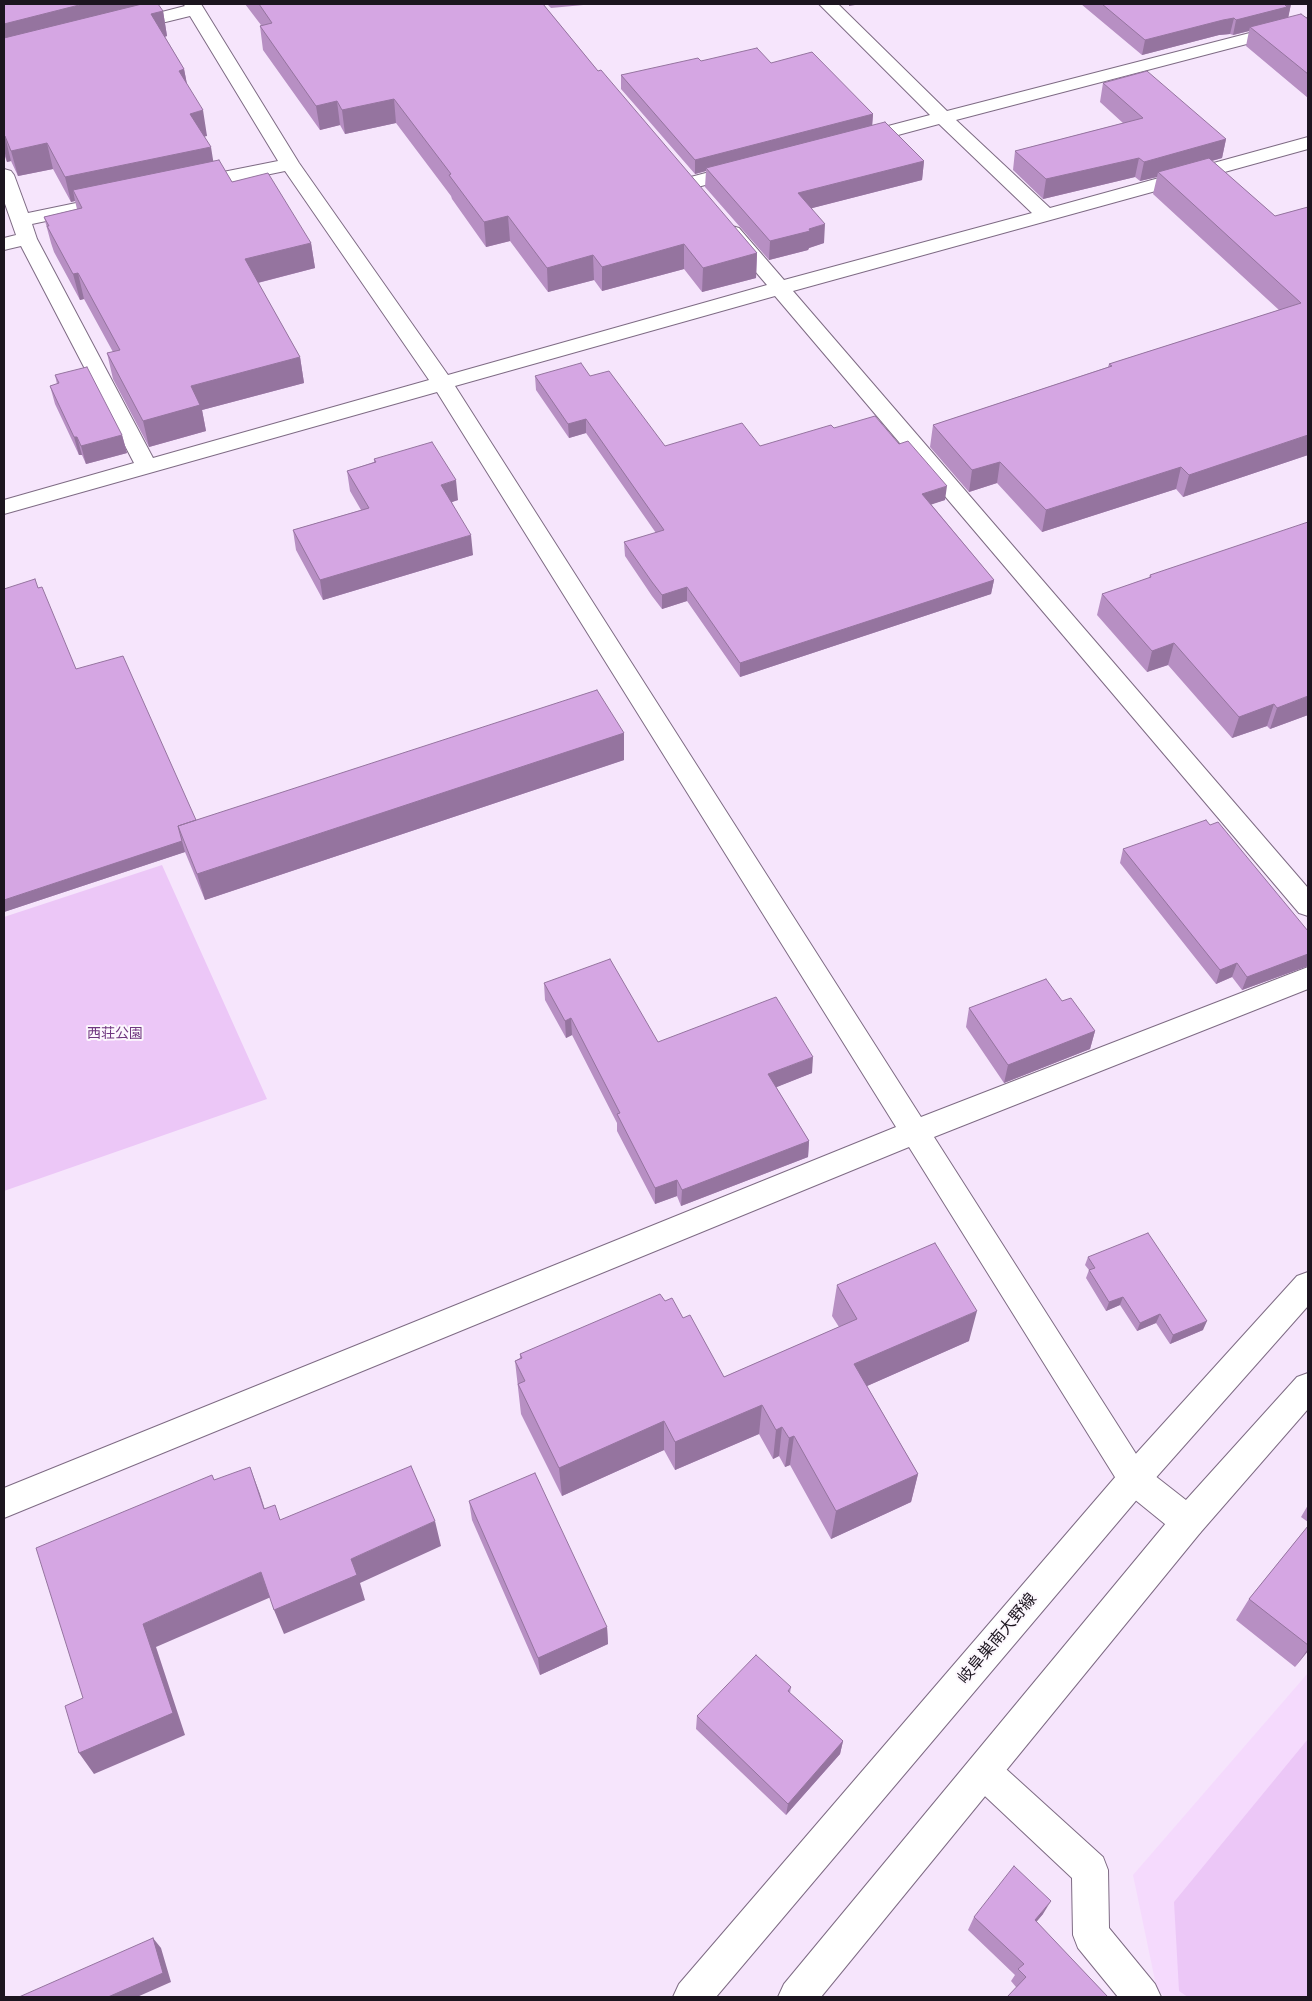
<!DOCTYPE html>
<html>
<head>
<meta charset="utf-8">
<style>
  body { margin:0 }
  #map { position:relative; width:1312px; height:2001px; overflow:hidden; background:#f6e5fc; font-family:"Roboto Condensed",sans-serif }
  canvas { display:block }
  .frame { position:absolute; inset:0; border:5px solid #1c151f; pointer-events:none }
</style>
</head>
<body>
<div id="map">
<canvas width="1312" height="2001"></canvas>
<div class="frame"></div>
</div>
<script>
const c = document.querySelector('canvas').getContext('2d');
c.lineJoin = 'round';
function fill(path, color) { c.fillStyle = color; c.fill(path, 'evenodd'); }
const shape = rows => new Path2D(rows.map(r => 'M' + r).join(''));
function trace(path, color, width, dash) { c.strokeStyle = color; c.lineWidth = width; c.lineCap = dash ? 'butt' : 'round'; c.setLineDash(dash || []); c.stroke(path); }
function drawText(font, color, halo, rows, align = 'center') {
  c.font = font + ' "Roboto Condensed","Noto Sans JP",sans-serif'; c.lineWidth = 4; c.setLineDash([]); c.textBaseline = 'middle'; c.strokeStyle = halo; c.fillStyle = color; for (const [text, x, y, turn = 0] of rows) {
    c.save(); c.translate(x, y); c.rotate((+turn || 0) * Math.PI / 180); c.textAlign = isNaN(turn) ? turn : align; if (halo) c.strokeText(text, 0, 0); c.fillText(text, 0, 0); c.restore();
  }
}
fill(shape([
  [1308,1673,1308,1997,1165,1997,1157,1990,1133,1875]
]), '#f5dafd');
fill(shape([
  [162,865,267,1099,4,1191,4,917],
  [1308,1739,1308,1997,1188,1997,1179,1991,1174,1902]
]), '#ecc7f7');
const minor = shape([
  [183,4,201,4,299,163,448,375,767,285,725,236,722,232,725,228,732,226,739,228,784,280,1032,213,939,124,857,146,850,144,848,140,850,136,930,115,819,4,838,4,947,111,1308,18,1308,28,956,120,1050,208,1308,137,1308,149,793,291,1308,888,1308,916,1299,913,775,296,455,386,921,1117,1308,967,1308,989,934,1137,1145,1468,1200,1511,1204,1522,1200,1533,1188,1538,1176,1533,1123,1490,909,1147,4,1518,4,1488,896,1127,437,392,4,514,4,500,134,463,21,246,4,250,4,238,16,235,4,201,4,169,11,171,14,175,28,213,105,197,112,199,115,203,112,207,32,224,37,239,153,458,429,380,285,171,193,190,186,188,183,184,186,180,193,178,278,161,190,16,129,31,123,30,120,26,123,22,185,6,183,4],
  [740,164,747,166,750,170,747,174,690,189,683,187,680,183,683,179,740,164],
  [983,1753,995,1759,1103,1857,1108,1870,1109,1928,1155,1984,1161,1997,1118,1997,1078,1948,1073,1935,1072,1878,971,1783,965,1771,971,1759,983,1753]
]);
const major = shape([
  [1308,1272,1308,1306,1145,1490,716,1997,673,1997,679,1984,1123,1468,1297,1276,1308,1272],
  [1308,1373,1308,1409,1200,1533,821,1997,778,1997,784,1984,1176,1511,1297,1377,1308,1373]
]);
trace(minor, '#7e6b84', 2);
trace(major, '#7e6b84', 2);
fill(minor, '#fff');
fill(major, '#fff');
fill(shape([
  [4,4,163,11,167,36,165,37,184,69,187,85,207,136,204,136,213,161,232,182,311,243,315,268,258,283,300,357,304,383,202,410,206,431,149,447,113,379,107,353,113,352,84,299,80,300,54,252,51,243,44,217,77,209,75,201,71,202,53,169,18,176,11,161,7,162,4,154],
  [245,4,543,4,598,71,757,253,756,278,702,292,684,269,602,291,594,280,548,292,510,241,486,247,452,199,451,196,396,123,345,134,340,125,320,130,263,50,260,26,261,25],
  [547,4,594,4,551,8],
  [1081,4,1291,4,1288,17,1308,19,1308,98,1246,46,1249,31,1233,35,1230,34,1219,35,1142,55],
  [701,61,771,63,873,114,872,125,924,161,922,180,812,208,824,243,809,248,808,250,769,260,705,187,706,171,695,174,621,89,621,75],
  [1103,83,1226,139,1222,158,1212,161,1275,216,1308,207,1308,455,1183,497,1176,489,1042,532,997,483,969,492,930,447,933,425,1108,367,1109,364,1279,310,1153,194,1157,177,1140,181,1135,177,1043,199,1013,170,1015,151,1123,123,1100,102],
  [55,375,122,435,127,453,86,464,82,455,79,455,55,404,50,386,57,384],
  [535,376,590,376,665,446,760,446,834,428,945,500,931,504,994,580,991,594,740,677,687,601,662,609,652,596,625,556,624,542,656,533,586,433,569,438,536,390],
  [374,459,458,500,452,502,473,555,323,600,296,550,293,530,361,510,350,491,347,471,374,462],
  [1150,575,1308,715,1270,729,1267,726,1232,738,1168,665,1147,672,1097,615,1102,594,1149,578],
  [38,588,76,669,196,820,624,733,624,760,205,900,185,852,4,912,4,589],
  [1210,825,1308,931,1308,966,1242,990,1232,977,1216,984,1120,863,1123,849],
  [544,983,658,1042,812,1073,776,1087,809,1141,808,1157,681,1206,677,1196,655,1204,617,1131,617,1123,572,1035,566,1038,545,1000],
  [969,1008,1095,1031,1090,1049,1004,1083,966,1027],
  [1088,1257,1203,1330,1170,1344,1156,1323,1137,1331,1120,1305,1106,1311,1086,1278,1089,1270,1085,1265],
  [837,1285,969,1341,867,1386,918,1474,911,1502,831,1539,790,1465,785,1467,779,1456,773,1459,759,1434,675,1470,664,1450,562,1496,521,1414,515,1361,520,1358,520,1354,665,1301,683,1318,724,1377,839,1327,832,1316],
  [469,1501,607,1627,608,1644,540,1675,472,1520],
  [1308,1505,1308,1522,1301,1517],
  [1308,1526,1308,1651,1295,1667,1236,1620,1249,1599],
  [791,1687,790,1693,843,1741,840,1754,786,1815,696,1729,697,1716],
  [1043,1914,1036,1922,1108,1997,1016,1987,1011,1981,1015,1975,968,1930,974,1917]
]), '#b78fc3');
fill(shape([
  [83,4,153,4,4,50,4,24],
  [849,4,861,4,849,6],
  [1291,4,1288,19,1250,27,1249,31,1233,35,1236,20],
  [163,11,167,36,156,39,151,14],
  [1234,18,1230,34,1219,35,1142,55,1145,40,1223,20],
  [184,69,189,94,179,71],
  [394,99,396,123,345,134,342,110],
  [337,101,340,125,320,130,316,106],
  [203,110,207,136,195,139,190,114],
  [873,114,872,128,706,168,706,171,695,174,695,160],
  [4,136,5,136,11,161,7,162,4,149],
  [1226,139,1222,158,1161,175,1158,172,1157,177,1140,181,1144,162],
  [47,143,53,169,18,176,11,151],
  [211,147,215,172,73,190,75,201,71,202,65,177],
  [1139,158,1135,177,1043,199,1046,179],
  [924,161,922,180,797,212,798,193],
  [508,216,510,241,486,247,484,222],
  [825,224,824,243,809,248,808,250,769,260,770,241],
  [311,243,315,268,249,285,245,259],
  [684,244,684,269,602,291,602,267],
  [757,253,756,278,702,292,703,268],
  [593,255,594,280,548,292,547,268],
  [78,273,84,299,80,300,73,274],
  [300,357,304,383,202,410,206,431,149,447,143,421,191,386],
  [586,419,586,433,569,438,568,424],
  [122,435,127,453,86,464,81,446],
  [1308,435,1308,455,1183,497,1189,475],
  [74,437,77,437,82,455,79,455],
  [1000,462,997,483,969,492,972,470],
  [1181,467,1176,489,1042,532,1046,510],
  [456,480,458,500,443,505,441,485],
  [947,486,945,500,921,508,922,494],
  [471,535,473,555,323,600,320,580],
  [994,580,991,594,740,677,740,663],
  [687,587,687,601,662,609,662,595],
  [1174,643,1168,665,1147,672,1152,651],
  [1308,696,1308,715,1270,729,1277,708],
  [1274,704,1267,726,1232,738,1239,717],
  [624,733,624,760,205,900,197,874],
  [182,841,185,852,4,912,4,900],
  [1308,954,1308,966,1242,990,1247,977],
  [1237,963,1232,977,1216,984,1220,970],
  [571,1018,572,1035,566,1038,565,1021],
  [1095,1031,1090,1049,1004,1083,1008,1065],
  [813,1057,812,1073,767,1091,768,1074],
  [809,1141,808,1157,681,1206,682,1190],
  [677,1180,677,1196,655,1204,655,1188],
  [1123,1297,1120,1305,1106,1311,1109,1302],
  [977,1311,969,1341,849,1394,854,1364],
  [1160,1314,1156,1323,1137,1331,1140,1323],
  [1207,1321,1203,1330,1170,1344,1173,1335],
  [762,1405,759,1434,675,1470,675,1442],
  [664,1421,664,1450,562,1496,559,1468],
  [782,1427,779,1456,773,1459,776,1430],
  [794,1436,790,1465,785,1467,789,1438],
  [250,1467,260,1494,273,1535,264,1509],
  [918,1474,911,1502,831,1539,836,1511],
  [435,1521,441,1546,360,1583,365,1600,284,1634,274,1610,351,1559],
  [261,1572,271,1597,156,1647,185,1735,94,1774,79,1753,143,1624],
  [607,1627,608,1644,540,1675,538,1658],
  [1308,1649,1308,1651,1295,1667],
  [843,1741,840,1754,786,1815,788,1804],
  [1051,1901,1043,1914,1027,1933,1035,1920],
  [153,1938,161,1948,171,1982,137,1997,108,1997]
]), '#95749f');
const building = shape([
  [4,4,83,4,4,24,4,4],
  [142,4,158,4,163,11,151,14,184,69,179,71,203,110,190,114,211,147,65,177,47,143,11,151,5,136,4,136,4,38,142,4],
  [259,4,543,4,598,71,601,70,757,253,703,268,684,244,602,267,593,255,547,268,508,216,484,222,449,175,451,174,394,99,342,110,337,101,316,106,260,26,272,23,259,4],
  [1102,4,1290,4,1285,5,1287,7,1236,20,1234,18,1223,20,1145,40,1102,4],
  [1301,14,1308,19,1308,74,1250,27,1301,14],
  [757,48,771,63,812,52,873,114,695,160,621,75,698,58,701,61,757,48],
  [1147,71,1226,139,1144,162,1139,158,1046,179,1015,151,1143,118,1103,83,1147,71],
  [885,122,924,161,798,193,825,224,809,229,810,231,770,241,706,168,885,122],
  [1209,158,1275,216,1308,207,1308,435,1189,475,1181,467,1046,510,1000,462,972,470,933,425,1112,366,1109,364,1301,303,1158,172,1209,158],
  [219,160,232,182,268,173,311,243,245,259,300,357,191,386,200,405,143,421,107,353,120,350,78,273,73,274,47,226,49,226,44,217,82,208,73,190,219,160],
  [581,363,590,376,609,371,665,446,742,423,760,446,831,425,834,428,875,416,899,444,908,441,947,486,922,494,994,580,740,663,687,587,662,595,652,582,624,542,664,530,586,419,568,424,535,376,581,363],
  [87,367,122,435,81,446,77,437,74,437,50,386,59,383,55,375,87,367],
  [432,442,456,480,441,485,471,535,320,580,293,530,369,508,347,471,376,462,374,459,432,442],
  [1308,522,1308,696,1277,708,1274,704,1239,717,1174,643,1152,651,1102,594,1151,577,1150,575,1308,522],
  [35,579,38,588,42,587,76,669,123,656,196,820,178,826,182,841,4,900,4,589,35,579],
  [597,690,624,733,197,874,178,826,597,690],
  [1206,820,1210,825,1218,822,1308,931,1308,954,1247,977,1237,963,1220,970,1123,849,1206,820],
  [610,959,658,1042,776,997,813,1057,768,1074,809,1141,682,1190,677,1180,655,1188,617,1114,620,1113,571,1018,565,1021,544,983,610,959],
  [1046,979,1062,1001,1071,998,1095,1031,1008,1065,969,1008,1046,979],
  [1148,1233,1207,1321,1173,1335,1160,1314,1140,1323,1123,1297,1109,1302,1089,1270,1095,1268,1088,1257,1148,1233],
  [935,1243,977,1311,854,1364,918,1474,836,1511,794,1436,789,1438,782,1427,776,1430,762,1405,675,1442,664,1421,559,1468,518,1384,525,1381,515,1361,522,1358,520,1354,660,1294,665,1301,672,1298,683,1318,690,1315,724,1377,857,1319,837,1285,935,1243],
  [411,1466,435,1521,351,1559,357,1575,274,1610,261,1572,143,1624,173,1713,79,1753,65,1706,83,1698,36,1548,212,1475,214,1480,250,1467,264,1509,275,1505,280,1520,411,1466],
  [535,1473,607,1627,538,1658,469,1501,535,1473],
  [1308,1526,1308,1645,1249,1599,1308,1526],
  [756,1655,791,1687,788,1691,843,1741,788,1804,697,1716,756,1655],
  [1014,1866,1051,1901,1035,1920,1108,1997,1007,1997,1026,1977,1018,1969,1024,1964,974,1917,1014,1866],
  [153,1938,163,1973,108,1997,19,1997,153,1938]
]);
fill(building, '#d5a6e3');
trace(building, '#95749f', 1);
drawText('14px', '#6f367f', '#fcf7fd', [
  ["西荘公園",115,1034]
]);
drawText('16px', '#1c151f', '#fcf7fd', [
  ["岐阜巣南大野線",998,1639,-50]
]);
</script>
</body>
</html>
